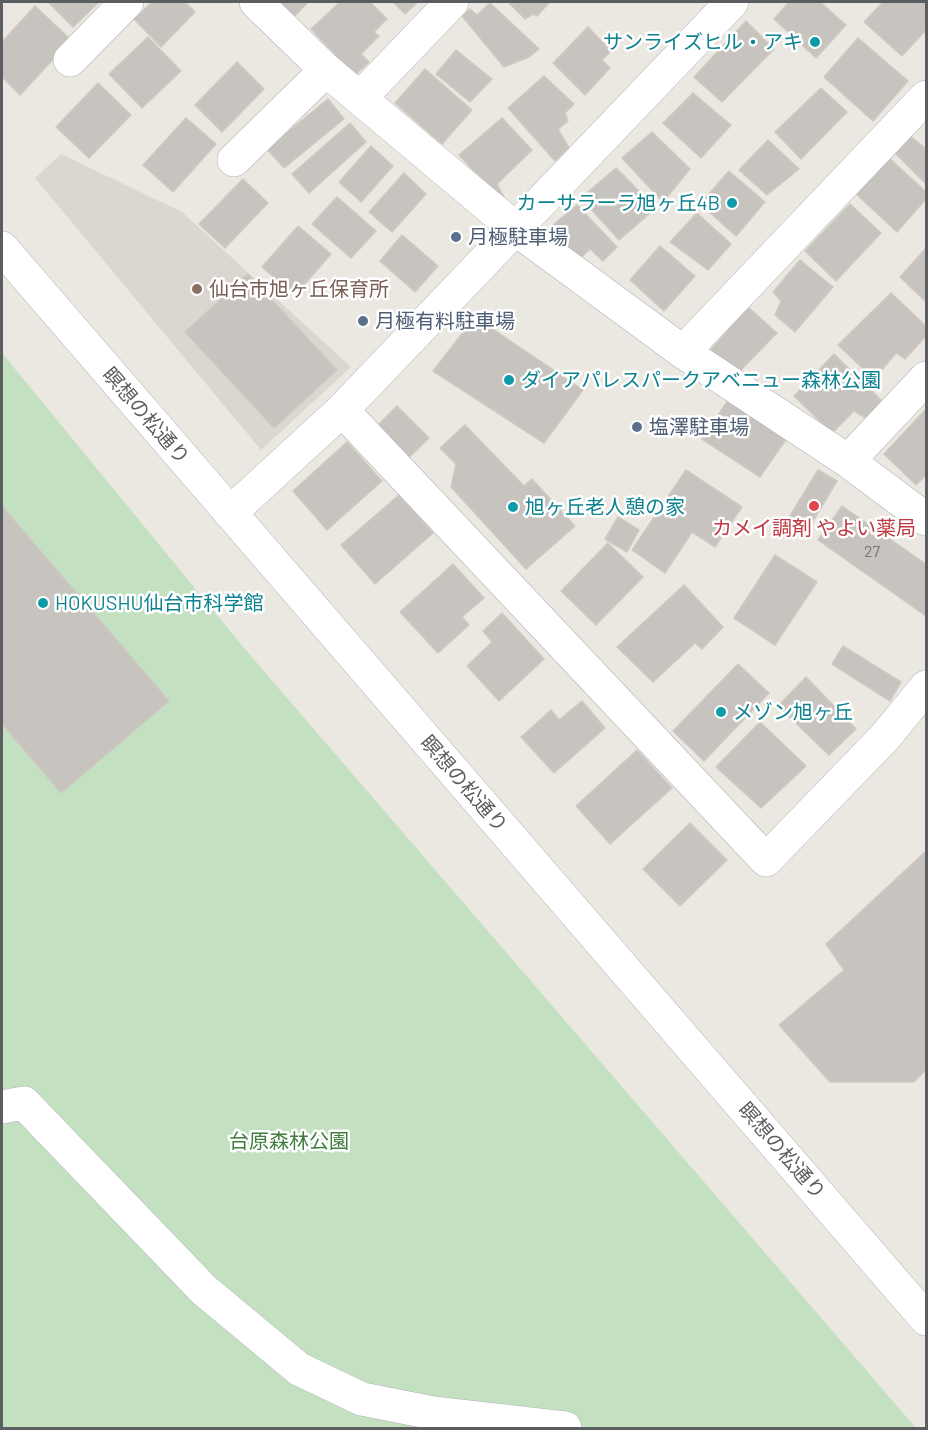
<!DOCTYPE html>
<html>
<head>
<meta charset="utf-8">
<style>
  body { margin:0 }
  #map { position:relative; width:928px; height:1430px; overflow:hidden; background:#ebe8e2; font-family:Barlow,sans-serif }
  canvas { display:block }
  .frame { position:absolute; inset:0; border:3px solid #5a5e61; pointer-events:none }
</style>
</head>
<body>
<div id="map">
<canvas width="928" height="1430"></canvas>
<div class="frame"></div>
</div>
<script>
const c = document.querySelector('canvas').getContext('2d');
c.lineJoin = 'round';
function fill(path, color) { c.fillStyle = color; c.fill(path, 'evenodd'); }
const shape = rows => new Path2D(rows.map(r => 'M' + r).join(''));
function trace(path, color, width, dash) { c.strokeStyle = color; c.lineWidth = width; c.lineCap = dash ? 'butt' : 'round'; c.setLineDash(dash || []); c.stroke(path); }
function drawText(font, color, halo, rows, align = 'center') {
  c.font = font + ' Barlow,"Noto Sans JP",sans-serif'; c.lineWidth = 5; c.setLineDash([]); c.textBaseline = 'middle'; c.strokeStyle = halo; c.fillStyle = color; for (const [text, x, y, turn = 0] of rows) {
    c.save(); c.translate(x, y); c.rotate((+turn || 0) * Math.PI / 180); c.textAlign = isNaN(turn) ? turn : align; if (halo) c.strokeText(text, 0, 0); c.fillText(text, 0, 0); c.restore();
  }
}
fill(shape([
  [61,154,182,212,351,367,261,450,35,178]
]), '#dbd7d0');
fill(shape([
  [2,353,244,648,916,1428,2,1428]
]), '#c3e1c0');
const building = shape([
  [48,2,99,2,73,27,48,2],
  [152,2,185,2,195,12,161,47,134,19,152,2],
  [272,2,308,2,292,19,272,2],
  [340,2,370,2,387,19,374,32,379,36,361,54,369,62,355,75,311,29,340,2],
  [393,2,418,2,405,14,393,2],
  [508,2,550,2,537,16,533,14,525,19,508,2],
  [789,2,820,2,846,25,816,58,774,19,789,2],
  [883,2,924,2,926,4,926,30,902,56,864,22,883,2],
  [490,3,539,49,529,57,504,67,462,16,470,9,477,15,490,3],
  [35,6,71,40,20,95,2,77,2,42,35,6],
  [746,21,774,49,722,102,694,77,746,21],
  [588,27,611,51,602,60,610,68,585,95,553,63,588,27],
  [148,37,181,71,142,108,109,74,148,37],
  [858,38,908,81,873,121,824,77,858,38],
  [456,50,492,79,470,102,436,74,456,50],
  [237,62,264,89,222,132,195,105,237,62],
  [425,69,472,110,442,144,395,103,425,69],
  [544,76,574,104,565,113,568,121,558,129,569,148,555,161,508,108,544,76],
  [98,83,131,115,89,158,56,127,98,83],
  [821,88,847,112,801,159,775,132,821,88],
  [693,93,731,125,701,158,663,123,693,93],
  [328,99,344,119,284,168,267,149,328,99],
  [186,118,216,144,173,192,143,165,186,118],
  [502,118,532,150,497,184,504,197,500,199,459,155,502,118],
  [350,123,366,142,309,193,292,174,350,123],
  [652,132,690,169,663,202,622,158,652,132],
  [909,135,926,149,926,184,894,152,909,135],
  [768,140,799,169,767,195,739,170,768,140],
  [371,146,393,166,361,202,339,182,371,146],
  [887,156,926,192,926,199,897,232,853,191,887,156],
  [616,168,656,208,619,240,581,198,616,168],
  [729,171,765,202,736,236,700,204,729,171],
  [404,173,426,194,392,232,369,212,404,173],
  [243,179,268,203,225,248,199,224,243,179],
  [337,197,376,231,351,258,312,224,337,197],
  [850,204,881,233,836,281,805,251,850,204],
  [577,205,617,247,603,261,590,249,575,263,541,235,577,205],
  [697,213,731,244,708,270,670,242,697,213],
  [298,226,331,254,295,295,262,267,298,226],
  [402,235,438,266,415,292,380,261,402,235],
  [660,246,695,276,664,311,630,280,660,246],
  [926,248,926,302,900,277,926,248],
  [800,260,833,287,795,332,775,315,781,301,773,292,800,260],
  [248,274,337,370,274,428,185,332,248,274],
  [891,293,926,326,926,336,905,359,896,353,874,379,838,345,891,293],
  [748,307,777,333,736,375,709,352,748,307],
  [475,317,583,390,544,443,433,371,475,317],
  [834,354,886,405,871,421,854,411,832,433,794,396,834,354],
  [729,399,787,438,760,477,702,439,729,399],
  [397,406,429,438,400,466,370,433,397,406],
  [926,409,926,475,916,485,884,454,926,409],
  [465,425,524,486,532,479,575,526,526,569,451,487,456,464,440,448,465,425],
  [347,442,382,481,327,530,293,491,347,442],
  [686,470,742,507,715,547,692,532,665,573,632,550,686,470],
  [818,470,837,481,804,536,785,524,818,470],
  [399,495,433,533,375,584,341,545,399,495],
  [2,506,169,701,61,793,2,724,2,506],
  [842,506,926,564,926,616,818,540,842,506],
  [618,517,639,530,627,552,605,539,618,517],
  [608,543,643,577,596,625,561,591,608,543],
  [775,555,817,582,775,645,734,618,775,555],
  [453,564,484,598,462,617,469,625,438,653,400,612,453,564],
  [684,585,723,627,702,649,695,643,653,682,617,647,684,585],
  [502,613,544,659,499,701,467,666,492,642,483,631,502,613],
  [843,646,901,682,890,701,832,664,843,646],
  [738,664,769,693,704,761,673,731,738,664],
  [806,677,856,729,829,755,778,706,806,677],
  [582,701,605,728,554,773,521,737,551,710,559,720,582,701],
  [760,722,806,766,761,808,716,767,760,722],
  [637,750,672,788,610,844,576,806,637,750],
  [690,823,727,860,680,906,643,869,690,823],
  [926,851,926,1070,914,1082,830,1082,779,1025,844,970,826,944,926,851]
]);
fill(building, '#c7c3be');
trace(building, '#cfc9c1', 1.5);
const minor = shape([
  [256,2,326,70,517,230,683,352,848,461,926,519],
  [70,60,127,2],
  [360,98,452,2],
  [234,160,326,70],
  [2,248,926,1319],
  [683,352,926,97],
  [342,410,766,860,885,737,926,687],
  [848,461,926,378],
  [230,513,342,410,732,2],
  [2,1107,24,1103,204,1290,299,1369,362,1399,433,1413,565,1428]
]);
trace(minor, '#afb3b6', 34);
trace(minor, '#fff', 33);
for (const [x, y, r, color] of [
  [815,42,6,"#0f9aa8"],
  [732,203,6,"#0f9aa8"],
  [456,237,6,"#5c6f8a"],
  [197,289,6,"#8d6e63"],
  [363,321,6,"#5c6f8a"],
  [509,380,6,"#0f9aa8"],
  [637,427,6,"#5c6f8a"],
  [814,506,6,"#e0444e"],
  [513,507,6,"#0f9aa8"],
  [43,603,6,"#0f9aa8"],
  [721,712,6,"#0f9aa8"]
]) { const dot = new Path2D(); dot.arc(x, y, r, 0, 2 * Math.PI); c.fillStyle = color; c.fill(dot); trace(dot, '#fff', 2); }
drawText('16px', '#757778', null, [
  ["27",872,552]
]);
drawText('20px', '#0d838f', '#fff', [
  ["サンライズヒル・アキ",803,42,"right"],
  ["カーサラーラ旭ヶ丘4B",720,203,"right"],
  ["ダイアパレスパークアベニュー森林公園",521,380],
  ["旭ヶ丘老人憩の家",525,507],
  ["HOKUSHU仙台市科学館",55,603],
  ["メゾン旭ヶ丘",733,712]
], 'left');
drawText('20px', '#4e5e75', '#fff', [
  ["月極駐車場",468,237],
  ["月極有料駐車場",375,321],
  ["塩澤駐車場",649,427]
], 'left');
drawText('20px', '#785e54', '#fff', [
  ["仙台市旭ヶ丘保育所",209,289]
], 'left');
drawText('20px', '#5a5e61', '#fff', [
  ["瞑想の松通り",146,416,49],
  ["瞑想の松通り",464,784,49],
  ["瞑想の松通り",782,1151,49]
]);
drawText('20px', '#be3a42', '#fff', [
  ["カメイ調剤 やよい薬局",814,528]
]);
drawText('20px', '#407e3d', '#fff', [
  ["台原森林公園",289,1141]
]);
</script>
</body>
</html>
